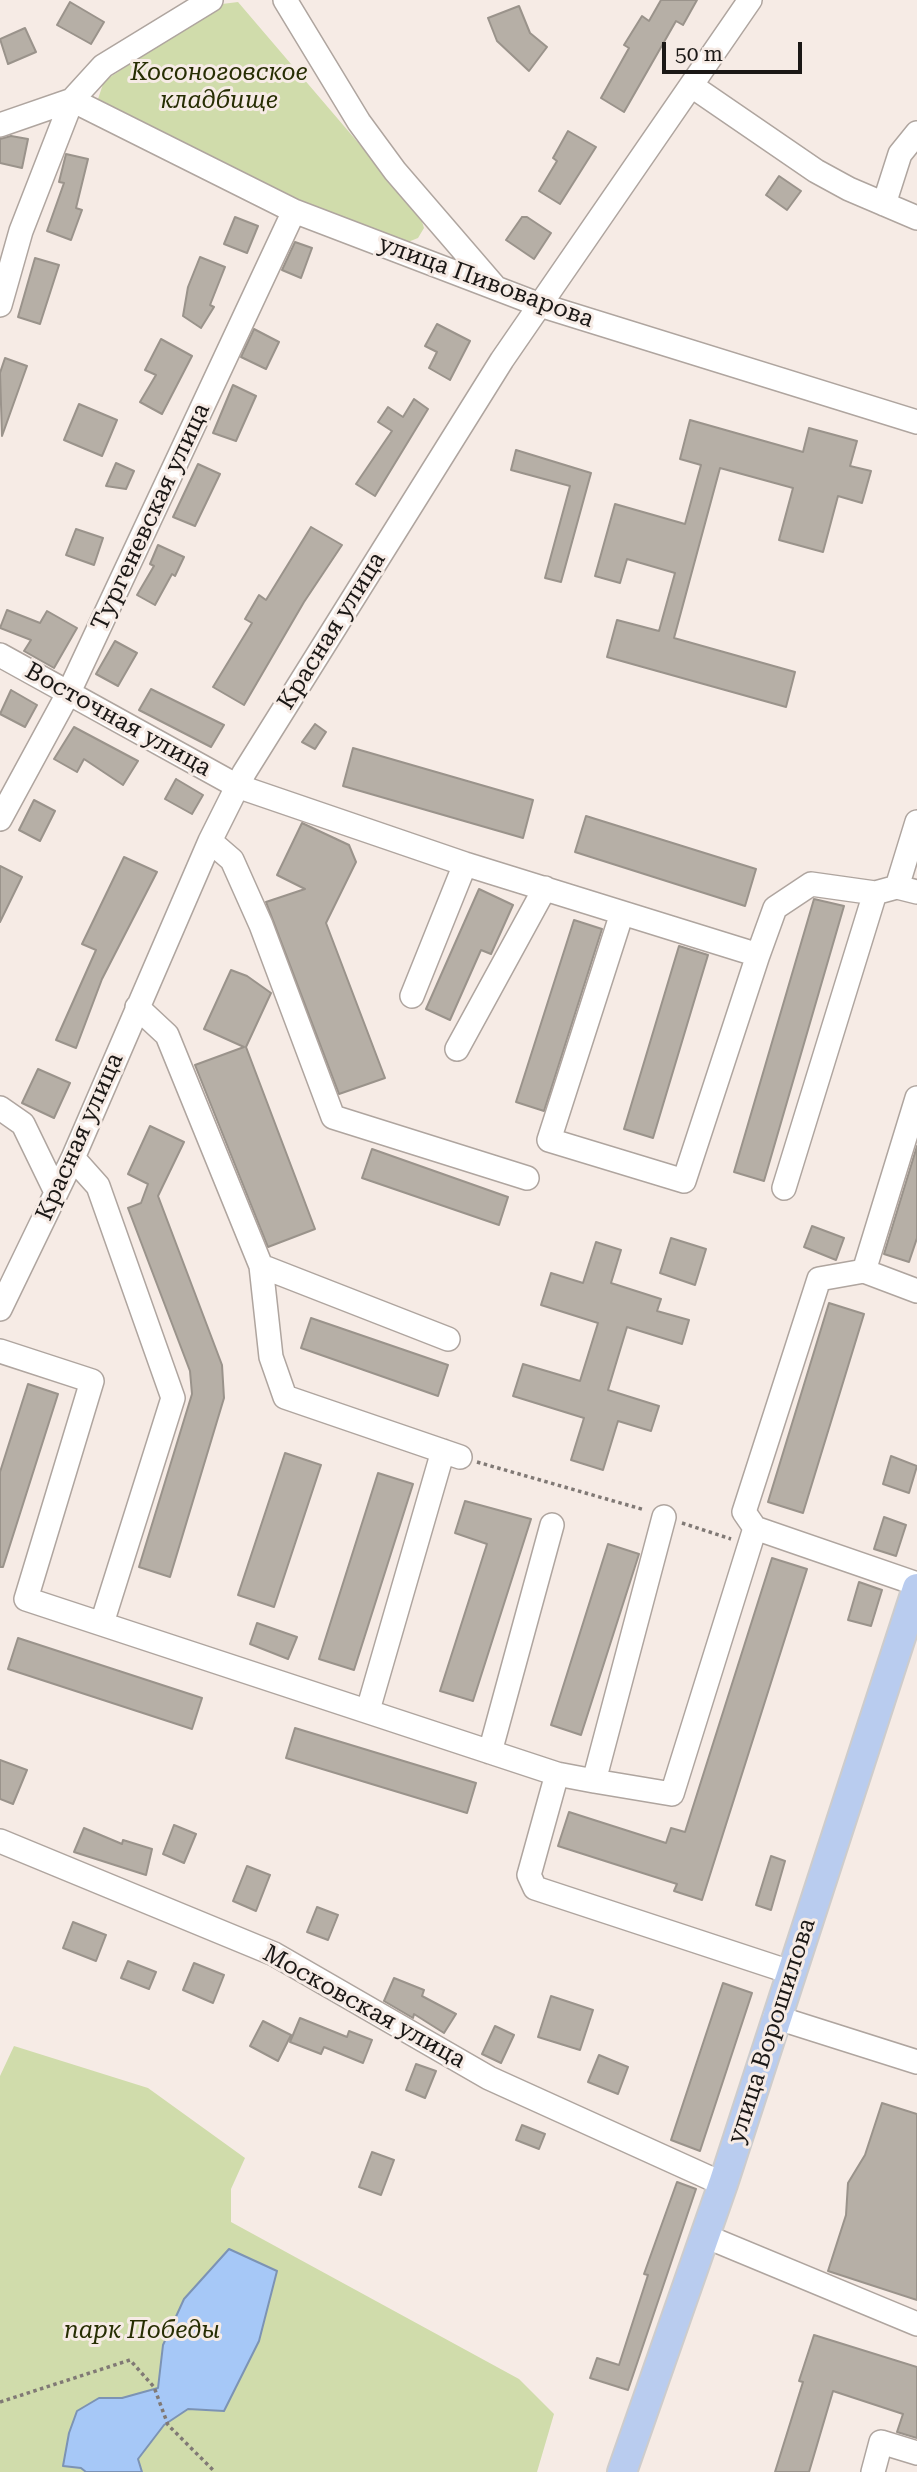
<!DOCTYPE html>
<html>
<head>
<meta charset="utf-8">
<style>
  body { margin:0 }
  #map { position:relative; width:917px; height:2472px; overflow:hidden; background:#f6ebe5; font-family:"Roboto Serif",serif }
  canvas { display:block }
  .scale { position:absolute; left:662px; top:42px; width:140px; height:32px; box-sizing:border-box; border:4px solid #1b1816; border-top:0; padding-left:9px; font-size:21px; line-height:24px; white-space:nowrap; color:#1b1816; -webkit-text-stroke:5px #f6ebe5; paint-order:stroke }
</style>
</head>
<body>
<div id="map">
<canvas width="917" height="2472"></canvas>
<div class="scale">50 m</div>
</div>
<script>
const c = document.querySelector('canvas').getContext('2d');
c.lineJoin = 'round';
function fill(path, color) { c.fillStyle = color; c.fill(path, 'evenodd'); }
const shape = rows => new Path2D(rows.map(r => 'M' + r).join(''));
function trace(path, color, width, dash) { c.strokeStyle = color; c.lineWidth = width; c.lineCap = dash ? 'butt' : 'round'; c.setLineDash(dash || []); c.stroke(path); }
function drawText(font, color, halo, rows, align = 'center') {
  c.font = font + ' "Roboto Serif",serif'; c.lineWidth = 6; c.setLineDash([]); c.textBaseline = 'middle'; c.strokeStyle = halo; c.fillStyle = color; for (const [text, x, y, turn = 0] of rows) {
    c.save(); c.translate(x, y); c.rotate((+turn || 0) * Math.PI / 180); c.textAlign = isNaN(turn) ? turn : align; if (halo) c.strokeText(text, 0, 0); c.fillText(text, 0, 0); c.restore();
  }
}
fill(shape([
  [238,2,420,215,424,228,418,238,403,244,284,197,98,99,104,81,222,4],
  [14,2046,148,2088,245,2158,231,2189,231,2222,519,2379,554,2414,537,2472,0,2472,0,2076]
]), '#d0dcab');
const water = shape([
  [229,2249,277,2271,259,2341,224,2411,188,2409,164,2425,138,2459,142,2472,86,2472,81,2468,63,2466,69,2433,77,2411,99,2398,122,2398,158,2388,163,2345,184,2299,229,2249]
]);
fill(water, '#a6c8f7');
trace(water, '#7c93b4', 2);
const building = shape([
  [661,0,697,0,683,25,676,21,624,112,601,98,629,48,624,45,642,16,649,21,661,0],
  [70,2,104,22,91,44,57,25,70,2],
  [519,6,530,33,547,47,529,71,497,41,488,18,519,6],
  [25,28,36,52,8,64,0,39,25,28],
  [568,131,596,147,560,204,539,191,557,161,553,158,568,131],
  [11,136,28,139,22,168,0,163,0,139,11,136],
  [66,154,88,159,76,208,82,210,71,240,47,231,64,183,59,182,66,154],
  [779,176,801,191,787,210,766,195,779,176],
  [235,217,258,226,247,253,224,244,235,217],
  [522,217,527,217,551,233,534,259,506,240,522,217],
  [295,242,312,248,301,278,282,270,295,242],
  [200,257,225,267,210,305,214,307,201,328,183,316,188,287,200,257],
  [35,258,59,265,40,324,18,317,35,258],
  [437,324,470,341,450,380,429,368,437,352,425,346,437,324],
  [254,329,279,342,266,369,241,357,254,329],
  [161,339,192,356,162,414,140,402,156,375,145,370,161,339],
  [5,358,27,366,2,436,0,373,5,358],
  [233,385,256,396,236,441,213,433,233,385],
  [414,399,428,409,375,496,356,484,392,431,378,422,388,407,403,417,414,399],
  [79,404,117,420,102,456,64,440,79,404],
  [690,420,803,452,809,428,857,441,850,466,871,471,862,503,838,496,823,552,779,540,793,488,720,468,674,638,795,672,786,707,607,657,617,620,659,631,675,573,627,559,620,583,595,576,615,504,685,524,701,465,680,459,690,420],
  [516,450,591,473,561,582,545,578,570,486,511,470,516,450],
  [116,463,134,471,126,489,106,486,116,463],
  [198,464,220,474,195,526,173,517,198,464],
  [311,527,342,545,304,602,244,705,213,687,252,623,245,619,259,595,266,600,311,527],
  [76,529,103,538,94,565,66,555,76,529],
  [158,545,184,557,175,576,172,574,155,605,137,595,154,566,150,564,158,545],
  [7,610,40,623,47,611,77,628,54,668,24,651,31,640,0,628,7,610],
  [115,641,137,653,118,686,96,674,115,641],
  [151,689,224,725,211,747,139,710,151,689],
  [11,690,37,705,25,727,0,714,11,690],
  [315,724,326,732,315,749,302,742,315,724],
  [74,727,138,761,123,785,84,759,77,772,54,759,74,727],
  [353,748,533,800,523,838,343,786,353,748],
  [176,779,203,795,192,814,165,799,176,779],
  [34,800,55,811,40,841,19,830,34,800],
  [586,816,756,869,745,906,575,852,586,816],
  [302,823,349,845,356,862,326,923,385,1078,339,1094,266,902,305,889,277,875,302,823],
  [124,857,157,872,102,979,76,1048,56,1040,96,950,82,944,124,857],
  [0,866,22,877,0,922,0,866],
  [479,889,513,905,491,954,481,950,450,1020,426,1009,479,889],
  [814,899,844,906,764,1181,734,1172,814,899],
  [574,920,602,929,544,1111,516,1102,574,920],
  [679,946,708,955,653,1138,624,1129,679,946],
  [231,970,247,976,271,993,246,1047,315,1229,268,1247,195,1065,244,1047,204,1029,231,970],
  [38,1069,70,1083,54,1118,22,1103,38,1069],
  [150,1126,184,1142,158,1196,222,1365,224,1398,170,1577,139,1567,192,1394,190,1371,128,1208,141,1203,148,1184,128,1174,150,1126],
  [917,1146,917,1238,909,1262,884,1254,917,1146],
  [372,1149,508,1197,499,1225,362,1178,372,1149],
  [812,1226,844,1238,836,1260,804,1247,812,1226],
  [671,1238,706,1249,695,1285,660,1273,671,1238],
  [596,1242,621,1250,611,1283,661,1299,657,1311,689,1320,682,1344,627,1327,608,1390,659,1406,651,1431,618,1421,603,1470,571,1460,584,1418,513,1396,523,1364,580,1381,598,1323,541,1305,551,1273,583,1283,596,1242],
  [829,1303,864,1314,803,1513,768,1502,829,1303],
  [311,1318,448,1365,438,1396,301,1348,311,1318],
  [28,1384,58,1394,3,1567,0,1567,0,1472,28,1384],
  [285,1453,321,1465,274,1607,238,1595,285,1453],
  [891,1456,917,1466,909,1493,883,1484,891,1456],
  [378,1473,413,1484,354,1670,319,1659,378,1473],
  [465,1501,531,1519,473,1701,440,1691,487,1544,455,1533,465,1501],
  [884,1517,906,1525,896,1556,874,1549,884,1517],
  [608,1544,639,1554,581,1735,551,1725,608,1544],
  [772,1558,807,1569,702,1900,674,1891,677,1884,558,1846,569,1812,666,1843,671,1828,685,1832,772,1558],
  [859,1582,882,1590,871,1626,848,1620,859,1582],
  [257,1623,297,1637,288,1659,250,1644,257,1623],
  [18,1638,202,1698,192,1729,8,1669,18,1638],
  [295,1728,476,1783,467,1813,286,1758,295,1728],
  [0,1760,27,1770,13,1804,0,1799,0,1760],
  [174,1825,196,1834,184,1863,163,1854,174,1825],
  [84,1828,122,1844,123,1840,152,1849,146,1875,74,1852,84,1828],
  [771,1856,785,1861,771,1910,756,1905,771,1856],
  [247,1866,270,1875,256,1911,233,1901,247,1866],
  [317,1907,338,1915,328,1940,307,1932,317,1907],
  [73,1922,106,1935,96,1961,63,1948,73,1922],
  [128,1961,156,1972,149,1989,121,1978,128,1961],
  [194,1963,224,1975,213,2003,183,1990,194,1963],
  [394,1978,424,1990,422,1996,456,2014,444,2033,414,2014,413,2018,384,2001,394,1978],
  [723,1983,752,1993,700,2151,671,2140,723,1983],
  [551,1996,593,2010,580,2050,538,2037,551,1996],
  [300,2018,347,2037,349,2031,372,2040,363,2063,324,2047,321,2054,290,2042,300,2018],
  [263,2021,291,2035,278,2061,250,2046,263,2021],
  [495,2026,514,2035,501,2063,482,2054,495,2026],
  [599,2055,628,2067,618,2094,588,2082,599,2055],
  [416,2064,436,2071,425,2098,406,2090,416,2064],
  [882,2103,917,2114,917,2300,828,2271,846,2215,848,2183,865,2155,882,2103],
  [522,2125,545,2134,539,2149,516,2140,522,2125],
  [372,2152,394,2160,381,2195,359,2187,372,2152],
  [677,2182,696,2189,628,2390,590,2378,597,2358,619,2365,648,2275,644,2274,677,2182],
  [814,2335,917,2367,917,2438,897,2432,903,2414,833,2391,809,2472,775,2472,803,2382,799,2381,814,2335]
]);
fill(building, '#b6afa6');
trace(building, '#9a938b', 2);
const minor = shape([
  [285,0,359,122,395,171,495,287],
  [692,86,816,171,849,189,917,218],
  [0,125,72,100,103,66,211,0],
  [884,204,900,154,917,133],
  [0,305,21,231,72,100,294,211,540,305,917,422],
  [0,655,237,786,465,864,758,955,775,908,811,884,875,893,897,887,917,892],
  [0,819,69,692,294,211],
  [210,841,232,860,261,925,333,1117,527,1178],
  [897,887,917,822],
  [622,913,549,1140,684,1181,758,955],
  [412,996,465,864],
  [137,1007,167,1035,261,1266,448,1339],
  [457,1049,545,888],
  [917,1098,864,1271,917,1291],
  [0,1108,23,1124,56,1192],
  [73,1158,98,1186,173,1398,102,1623],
  [784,1188,875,893],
  [261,1266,271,1357,285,1397,460,1457],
  [0,1309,73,1158,210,841,244,773,502,360,750,0],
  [0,1351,92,1381,26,1599,557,1774,529,1875,535,1888,790,1972],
  [755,1528,744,1512,819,1279,864,1271],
  [368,1710,443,1451],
  [490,1752,552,1525],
  [557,1774,594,1781,664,1517],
  [594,1781,672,1794,755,1528,917,1584],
  [0,1841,274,1954,489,2078,723,2184],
  [775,2017,917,2062],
  [705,2236,917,2324],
  [873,2472,881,2442,917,2453]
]);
const major = shape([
  [622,2472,723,2184,917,1588]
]);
trace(minor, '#afa59f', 26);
trace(major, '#cdcccc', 32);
trace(shape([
  [477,1462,645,1510],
  [682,1523,731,1539],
  [0,2402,130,2360,154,2387,168,2425,215,2472]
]), '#807975', 3.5, [3.5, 3.5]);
trace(minor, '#fff', 23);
trace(major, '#b9ccef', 28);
drawText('italic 24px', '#272e03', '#f6ebe5', [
  ["Косоноговское",219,73],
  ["кладбище",219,101],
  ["парк Победы",142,2331]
]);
drawText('24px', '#1b1816', '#f6ebe5', [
  ["улица Пивоварова",486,282,20],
  ["Тургеневская улица",151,517,-65],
  ["Красная улица",332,631,-58],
  ["Восточная улица",118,720,29],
  ["Красная улица",80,1137,-66],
  ["Московская улица",364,2007,29],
  ["улица Ворошилова",772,2031,-72]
]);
</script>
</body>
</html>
